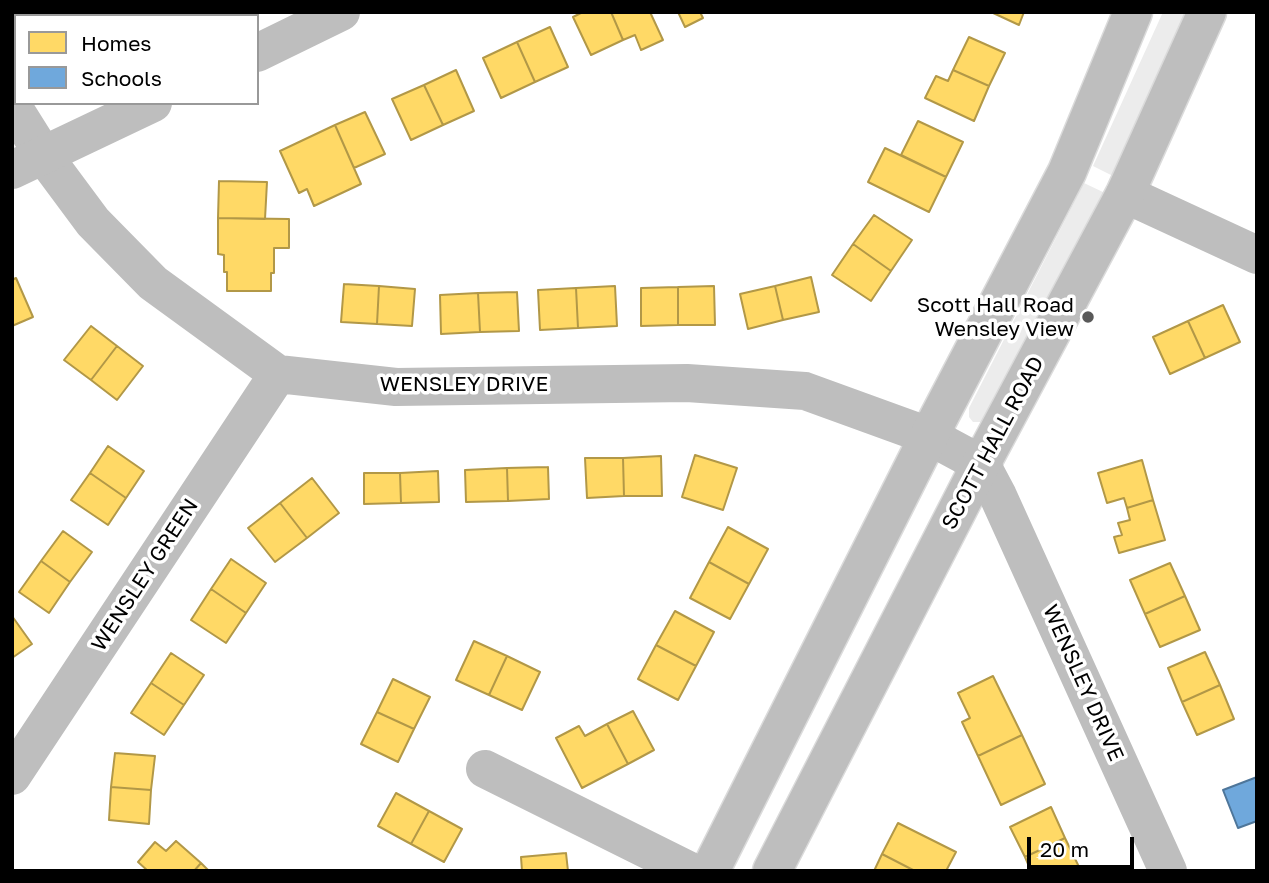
<!DOCTYPE html>
<html>
<head>
<meta charset="utf-8">
<style>
  body { margin:0 }
  #map { position:relative; width:1269px; height:883px; overflow:hidden; background:#fff; font-family:"Golos Text",sans-serif }
  canvas { display:block }
  .frame { position:absolute; inset:0; border:14px solid #000; pointer-events:none }
  .legend { position:absolute; left:14px; top:14px; width:245px; height:91px; box-sizing:border-box; background:#fff; border:2px solid #999; margin:0; padding:9px 12px; list-style:none; font-size:21px; color:#000 }
  .legend li { display:flex; align-items:center; gap:14px; height:35px }
  .legend b { width:35px; border:2px solid #999 }
  .scale { position:absolute; left:1027px; top:837px; width:107px; height:32px; box-sizing:border-box; border:4px solid #000; border-top:0; padding-left:9px; font-size:21px; line-height:24px; white-space:nowrap; color:#000; -webkit-text-stroke:5px #fff; paint-order:stroke }
</style>
</head>
<body>
<div id="map">
<canvas width="1269" height="883"></canvas>
<div class="frame"></div>
<ul class="legend">
<li><b style="height:19px;background:#ffd966"></b>Homes</li>
<li><b style="height:19px;background:#6fa8dc"></b>Schools</li>
</ul>
<div class="scale">20 m</div>
</div>
<script>
const c = document.querySelector('canvas').getContext('2d');
c.lineJoin = 'round';
function fill(path, color) { c.fillStyle = color; c.fill(path, 'evenodd'); }
const shape = rows => new Path2D(rows.map(r => 'M' + r).join(''));
function trace(path, color, width, dash) { c.strokeStyle = color; c.lineWidth = width; c.lineCap = dash ? 'butt' : 'round'; c.setLineDash(dash || []); c.stroke(path); }
function drawText(font, color, halo, rows, align = 'center') {
  c.font = font + ' "Golos Text",sans-serif'; c.lineWidth = 7; c.setLineDash([]); c.textBaseline = 'middle'; c.strokeStyle = halo; c.fillStyle = color; for (const [text, x, y, turn = 0] of rows) {
    c.save(); c.translate(x, y); c.rotate((+turn || 0) * Math.PI / 180); c.textAlign = isNaN(turn) ? turn : align; if (halo) c.strokeText(text, 0, 0); c.fillText(text, 0, 0); c.restore();
  }
}
fill(shape([
  [1163,12,1187,12,1113,176,1093,166],
  [1084,183,1105,193,984,422,973,422,969,417,969,408]
]), '#ececec');
const homes = shape([
  [28,12,65,12,64,16,30,16,28,15,28,12],
  [65,12,102,12,101,16,64,16,65,12],
  [583,12,611,12,623,40,591,55,573,17,583,12],
  [611,12,650,12,663,40,641,50,635,35,623,40,611,12],
  [678,12,700,12,703,18,685,27,678,12],
  [991,12,1024,12,1019,25,991,12],
  [550,27,568,67,535,82,517,42,550,27],
  [969,37,1005,53,989,86,953,70,969,37],
  [517,42,535,82,501,98,483,58,517,42],
  [456,70,474,111,443,125,424,85,456,70],
  [953,70,989,86,974,121,925,98,936,76,948,81,953,70],
  [424,85,443,125,411,140,392,99,424,85],
  [365,112,385,154,354,168,335,125,365,112],
  [918,121,963,142,946,177,901,155,918,121],
  [335,125,361,184,314,206,307,189,299,193,280,151,335,125],
  [885,148,946,177,929,212,868,182,885,148],
  [219,181,267,182,265,219,218,218,219,181],
  [874,215,912,240,891,271,853,244,874,215],
  [218,218,289,219,289,248,274,248,274,273,271,273,271,291,227,291,227,272,224,272,224,255,218,254,218,218],
  [853,244,891,271,871,301,832,275,853,244],
  [811,277,819,312,783,320,775,286,811,277],
  [16,278,33,317,12,326,12,280,16,278],
  [344,284,379,286,377,324,341,322,344,284],
  [379,286,415,289,412,326,377,324,379,286],
  [615,286,617,326,578,328,576,288,615,286],
  [714,286,715,325,678,325,678,287,714,286],
  [775,286,783,320,748,329,740,294,775,286],
  [678,287,678,325,641,326,641,288,678,287],
  [576,288,578,328,540,330,538,290,576,288],
  [517,292,519,331,480,332,478,293,517,292],
  [478,293,480,332,441,334,440,295,478,293],
  [1223,305,1240,342,1205,358,1188,321,1223,305],
  [1188,321,1205,358,1170,374,1153,337,1188,321],
  [91,326,117,346,91,380,64,360,91,326],
  [117,346,143,366,117,400,91,380,117,346],
  [108,446,144,471,126,498,90,473,108,446],
  [695,455,737,468,723,510,682,497,695,455],
  [661,456,662,496,624,496,623,458,661,456],
  [585,458,623,458,624,496,587,498,585,458],
  [1142,460,1153,500,1127,508,1124,498,1107,503,1098,473,1142,460],
  [548,467,549,499,508,501,507,468,548,467],
  [507,468,508,501,466,502,465,470,507,468],
  [438,471,439,502,401,503,400,473,438,471],
  [90,473,126,498,108,525,71,500,90,473],
  [364,473,400,473,401,503,364,504,364,473],
  [312,478,339,513,307,538,280,503,312,478],
  [1153,500,1165,540,1119,553,1114,537,1122,535,1118,523,1130,520,1127,508,1153,500],
  [280,503,307,538,275,562,248,528,280,503],
  [728,527,768,549,749,584,709,562,728,527],
  [63,531,92,552,70,582,41,561,63,531],
  [231,559,266,583,246,613,211,589,231,559],
  [41,561,70,582,49,613,19,592,41,561],
  [709,562,749,584,730,619,690,598,709,562],
  [1170,563,1185,596,1145,614,1130,580,1170,563],
  [211,589,246,613,226,643,191,620,211,589],
  [1185,596,1200,630,1160,647,1145,614,1185,596],
  [675,611,714,632,696,666,656,645,675,611],
  [12,616,32,644,12,658,12,616],
  [474,641,507,656,489,695,456,680,474,641],
  [656,645,696,666,678,700,638,679,656,645],
  [1205,652,1220,685,1182,702,1168,668,1205,652],
  [171,653,204,675,184,705,151,683,171,653],
  [507,656,540,672,522,710,489,695,507,656],
  [993,676,1022,735,978,756,962,722,970,718,958,693,993,676],
  [393,679,430,697,414,729,377,712,393,679],
  [151,683,184,705,164,735,131,713,151,683],
  [1220,685,1234,719,1197,735,1182,702,1220,685],
  [633,711,654,750,628,764,607,724,633,711],
  [377,712,414,729,398,762,361,744,377,712],
  [607,724,628,764,582,788,556,738,579,726,585,736,607,724],
  [1022,735,1045,784,1001,805,978,756,1022,735],
  [115,753,155,756,151,790,111,787,115,753],
  [111,787,151,790,149,824,109,820,111,787],
  [396,793,429,811,411,844,378,826,396,793],
  [1051,807,1065,838,1025,857,1010,827,1051,807],
  [429,811,462,829,444,862,411,844,429,811],
  [898,823,956,852,946,871,915,871,882,854,898,823],
  [1065,838,1080,869,1075,871,1031,871,1025,857,1065,838],
  [176,841,201,863,194,871,148,871,138,862,155,842,166,851,176,841],
  [566,853,568,871,522,871,521,857,566,853],
  [882,854,915,871,874,871,882,854],
  [201,863,209,871,194,871,201,863]
]);
fill(homes, '#ffd966');
trace(homes, '#b29847', 2);
const schools = shape([
  [1257,777,1257,821,1238,828,1223,790,1257,777]
]);
fill(schools, '#6fa8dc');
trace(schools, '#4e769a', 2);
const trunk = shape([
  [710,871,929,436,1067,172,1133,12],
  [772,871,981,464,1125,194,1207,12]
]);
trace(trunk, '#dbdbdb', 41);
trace(shape([
  [12,105,44,156,93,222,153,283,278,374,396,387,687,383,805,391,929,436,981,464,998,496,1168,871],
  [1125,194,1257,255],
  [485,769,690,871],
  [12,776,278,374]
]), '#bebebe', 38);
trace(shape([
  [257,53,341,12],
  [12,170,153,103]
]), '#bebebe', 38);
trace(trunk, '#bebebe', 38);
for (const [x, y, r, color] of [
  [1088,317,7,"#595959"]
]) { const dot = new Path2D(); dot.arc(x, y, r, 0, 2 * Math.PI); c.fillStyle = color; c.fill(dot); trace(dot, '#fff', 2.5); }
drawText('21px', '#000', '#fff', [
  ["Scott Hall Road",1074,305],
  ["Wensley View",1074,329]
], 'right');
drawText('21px', '#000', '#fff', [
  ["WENSLEY DRIVE",464,384],
  ["SCOTT HALL ROAD",993,443,-62],
  ["WENSLEY GREEN",145,575,-57],
  ["WENSLEY DRIVE",1083,683,66]
]);
</script>
</body>
</html>
